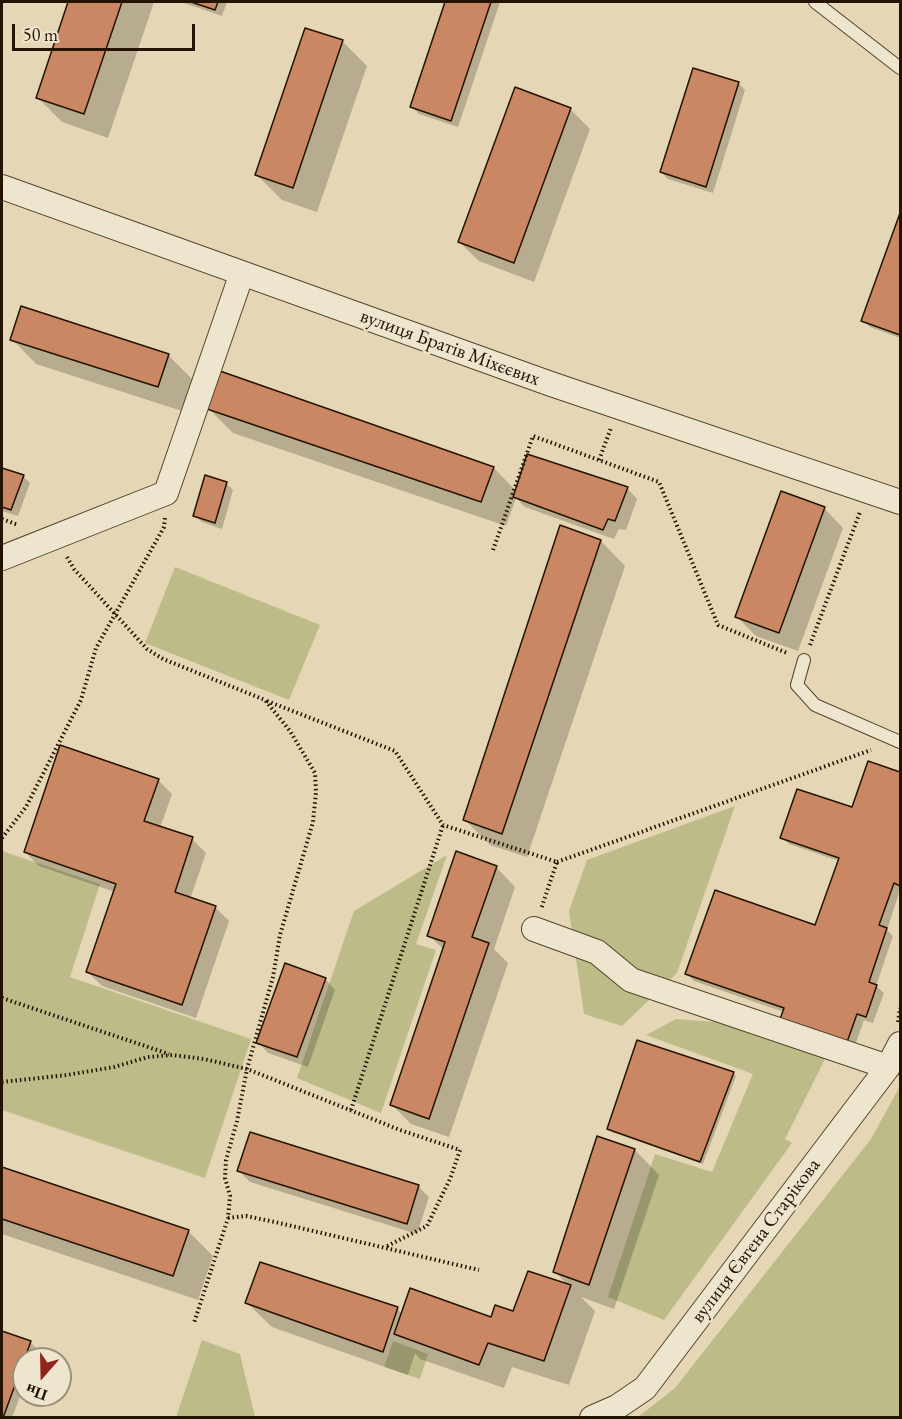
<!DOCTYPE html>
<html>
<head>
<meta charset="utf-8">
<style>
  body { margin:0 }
  #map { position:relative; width:902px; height:1419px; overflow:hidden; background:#e5d7b5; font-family:"EB Garamond",serif }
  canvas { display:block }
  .frame { position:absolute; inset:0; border:3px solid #231300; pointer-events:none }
  .north { position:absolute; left:12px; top:1347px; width:60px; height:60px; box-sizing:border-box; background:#eee5cf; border:2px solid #9d917c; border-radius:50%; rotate:200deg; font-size:16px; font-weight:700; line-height:24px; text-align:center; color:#231300 }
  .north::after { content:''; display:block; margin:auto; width:21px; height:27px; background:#8f2418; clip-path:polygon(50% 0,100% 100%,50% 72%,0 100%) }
  .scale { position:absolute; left:12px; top:24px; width:183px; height:27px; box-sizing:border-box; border:3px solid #231300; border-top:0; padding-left:8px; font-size:18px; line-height:21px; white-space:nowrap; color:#231300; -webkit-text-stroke:4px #eee5cf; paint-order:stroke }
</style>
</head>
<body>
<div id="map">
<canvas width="902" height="1419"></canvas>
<div class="frame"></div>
<div class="north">Пн</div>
<div class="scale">50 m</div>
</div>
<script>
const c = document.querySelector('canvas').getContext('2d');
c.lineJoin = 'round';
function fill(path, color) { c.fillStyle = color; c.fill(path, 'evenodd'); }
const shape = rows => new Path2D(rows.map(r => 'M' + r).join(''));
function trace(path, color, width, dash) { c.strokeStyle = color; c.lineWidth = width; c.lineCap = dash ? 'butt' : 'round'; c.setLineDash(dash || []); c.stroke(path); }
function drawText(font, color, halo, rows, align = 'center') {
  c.font = font + ' "EB Garamond",serif'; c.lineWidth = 4.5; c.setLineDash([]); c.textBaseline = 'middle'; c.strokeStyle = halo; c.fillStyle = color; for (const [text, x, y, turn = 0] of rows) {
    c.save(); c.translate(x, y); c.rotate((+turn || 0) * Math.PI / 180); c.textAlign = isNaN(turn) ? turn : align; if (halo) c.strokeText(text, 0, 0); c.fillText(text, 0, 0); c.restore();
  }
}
fill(shape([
  [175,567,320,625,289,700,145,643],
  [735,806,677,973,622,1026,584,1014,569,911,587,860],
  [2,851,100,884,70,977,251,1039,205,1178,2,1110],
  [447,855,416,944,436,950,381,1113,297,1078,354,911],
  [676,1019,728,1023,825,1059,785,1139,792,1143,664,1320,608,1297,655,1154,712,1172,753,1074,646,1035],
  [900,1086,900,1417,638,1417,675,1388,871,1139],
  [202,1340,240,1354,255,1417,176,1417],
  [393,1341,428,1354,420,1379,384,1367]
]), '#bdbc88');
fill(shape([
  [70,2,154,2,108,138,62,122,37,97],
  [181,2,227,2,222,16],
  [447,2,500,2,458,127,419,114,412,107],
  [342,41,367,66,317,212,282,200,257,175],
  [738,83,745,90,713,193,668,179,661,172],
  [515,89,571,110,590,129,534,282,479,261,459,242],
  [900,217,900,338,870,327,863,320],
  [22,308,169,356,193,380,182,411,36,364,12,339],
  [221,373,494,468,516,491,627,488,637,499,626,530,619,529,614,539,525,507,516,498,506,526,233,433,209,409],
  [2,469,23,476,30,483,18,516,2,511],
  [226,483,233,490,222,529,202,522,195,515],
  [824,508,843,528,798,651,756,636,736,616],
  [601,541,625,566,527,857,490,845,465,820],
  [869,763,900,774,900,890,887,930,893,936,876,986,884,993,873,1023,864,1020,853,1051,784,1012,694,981,687,974,816,927,839,861,789,844,782,837,853,809],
  [158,780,172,794,160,828,192,839,206,853,190,899,215,907,229,921,196,1018,102,986,88,972,115,892,39,866,25,852],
  [496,867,515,887,494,949,508,963,449,1137,411,1124,392,1105,444,950,429,935],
  [325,979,335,990,308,1067,268,1053,258,1042],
  [733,1073,736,1076,703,1164,612,1132,609,1129],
  [598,1138,635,1150,659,1175,614,1309,581,1297,595,1311,569,1385,512,1367,504,1388,420,1359,415,1353,408,1375,272,1327,247,1303,397,1308,402,1314,492,1319,514,1313,569,1286,555,1272],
  [2,1169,188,1231,213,1256,198,1300,2,1234],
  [239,1171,418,1186,429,1197,417,1234,250,1182],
  [2,1332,30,1342,37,1349,33,1359,24,1359,24,1385,12,1418,2,1418]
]), '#0003');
const building = shape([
  [68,2,122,2,84,114,36,98,68,2],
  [191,2,218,2,215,10,191,2],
  [445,2,491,2,451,121,410,107,445,2],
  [305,28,343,40,293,188,255,175,305,28],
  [693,68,739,82,706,187,660,172,693,68],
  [515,87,571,108,514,263,458,242,515,87],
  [900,213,900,335,861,321,900,213],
  [21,306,169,354,158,387,10,340,21,306],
  [220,371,494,467,481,502,207,409,220,371],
  [527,454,628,487,615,521,608,519,603,530,513,497,527,454],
  [2,468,24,475,11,510,2,507,2,468],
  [205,475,227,482,215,523,193,516,205,475],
  [781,491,825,507,779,633,735,617,781,491],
  [560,525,601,540,502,834,463,820,560,525],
  [60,745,159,779,144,821,193,837,175,892,216,906,182,1005,86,972,116,884,24,852,60,745],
  [868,761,900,772,900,886,894,883,879,925,887,928,869,982,877,985,866,1017,857,1014,846,1045,779,1022,784,1008,685,974,715,890,815,925,839,858,780,838,797,789,852,807,868,761],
  [456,851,497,866,472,937,489,943,429,1119,390,1105,445,942,427,936,456,851],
  [285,963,326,978,297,1057,256,1043,285,963],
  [637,1040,734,1072,700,1162,607,1129,637,1040],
  [250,1132,419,1185,407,1224,237,1171,250,1132],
  [597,1136,635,1149,589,1285,553,1272,597,1136],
  [2,1167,189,1230,173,1276,2,1219,2,1167],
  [260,1262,398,1307,383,1352,245,1303,260,1262],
  [528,1271,571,1285,544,1361,488,1343,479,1365,394,1334,410,1288,491,1317,495,1305,513,1311,528,1271],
  [2,1331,31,1341,3,1418,2,1418,2,1331]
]);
fill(building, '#ca8764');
trace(building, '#231300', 1.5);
const service = shape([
  [815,2,900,68],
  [804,660,797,685,815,705,900,742]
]);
const minor = shape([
  [2,187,551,384,900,502],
  [2,558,166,493,242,273],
  [534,929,597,952,631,980,888,1067],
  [592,1418,617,1407,645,1388,888,1067,900,1044]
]);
trace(service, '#54442d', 14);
trace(minor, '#54442d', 26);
trace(shape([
  [599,460,611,428],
  [2,519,18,525],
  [493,550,533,436,659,482,718,625,787,653],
  [67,557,74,569,147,649,163,659,265,700,290,731,315,773,316,792,313,822,280,935,273,977,247,1069,237,1121,226,1160,225,1178,230,1196,228,1218,194,1323],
  [810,645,860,512],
  [267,701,395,751,443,825,557,862,541,909],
  [2,838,26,807,81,700,96,648,164,527,165,517],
  [557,862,871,750],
  [2,998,169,1054],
  [898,1022,900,1008],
  [2,1082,67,1075,114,1067,148,1057,172,1055,204,1059,247,1069,400,1130,460,1150,450,1179,427,1226,385,1247],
  [351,1110,443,825],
  [228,1218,246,1216,275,1222,479,1270]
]), '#231300', 4, [1.5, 3]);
trace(service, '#eee5cf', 12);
trace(minor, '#eee5cf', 24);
drawText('20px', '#231300', '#eee5cf', [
  ["вулиця Братів Міхєєвих",450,348,20],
  ["вулиця Євгена Старікова",756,1241,-53]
]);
</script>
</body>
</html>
